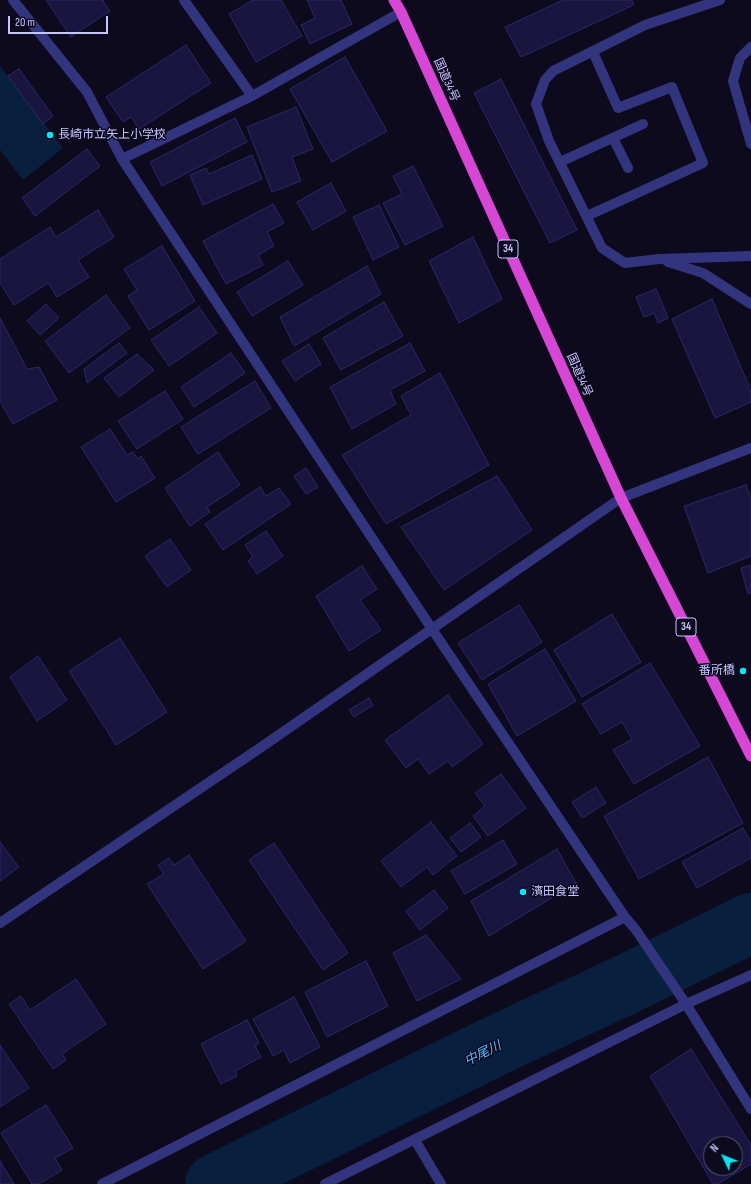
<!DOCTYPE html>
<html>
<head>
<meta charset="utf-8">
<style>
  body { margin:0 }
  #map { position:relative; width:751px; height:1184px; overflow:hidden; background:#0c0a1c; font-family:"Sofia Sans Condensed",sans-serif }
  canvas { display:block }
  .north { position:absolute; left:703px; top:1136px; width:40px; height:40px; box-sizing:border-box; background:#0c0a1c; border:1px solid #575577; border-radius:50%; rotate:313deg; font-size:11px; font-weight:700; line-height:16px; text-align:center; color:#c7c5ff }
  .north::after { content:''; display:block; margin:auto; width:14px; height:18px; background:#00e9f0; clip-path:polygon(50% 0,100% 100%,50% 72%,0 100%) }
  .scale { position:absolute; left:8px; top:16px; width:100px; height:18px; box-sizing:border-box; border:2px solid #c7c5ff; border-top:0; padding-left:5px; font-size:12px; line-height:14px; white-space:nowrap; color:#c7c5ff; -webkit-text-stroke:3px #0c0a1c; paint-order:stroke }
</style>
</head>
<body>
<div id="map">
<canvas width="751" height="1184"></canvas>
<div class="north">N</div>
<div class="scale">20 m</div>
</div>
<script>
const c = document.querySelector('canvas').getContext('2d');
c.lineJoin = 'round';
function fill(path, color) { c.fillStyle = color; c.fill(path, 'evenodd'); }
const shape = rows => new Path2D(rows.map(r => 'M' + r).join(''));
function trace(path, color, width, dash) { c.strokeStyle = color; c.lineWidth = width; c.lineCap = dash ? 'butt' : 'round'; c.setLineDash(dash || []); c.stroke(path); }
function drawText(font, color, halo, rows, align = 'center') {
  c.font = font + ' "Sofia Sans Condensed","Noto Sans JP",sans-serif'; c.lineWidth = 3; c.setLineDash([]); c.textBaseline = 'middle'; c.strokeStyle = halo; c.fillStyle = color; for (const [text, x, y, turn = 0] of rows) {
    c.save(); c.translate(x, y); c.rotate((+turn || 0) * Math.PI / 180); c.textAlign = isNaN(turn) ? turn : align; if (halo) c.strokeText(text, 0, 0); c.fillText(text, 0, 0); c.restore();
  }
}
fill(shape([
  [0,66,63,148,23,180,0,150]
]), '#081f3d');
trace(shape([
  [215,1184,497,1045,627,984,751,923]
]), '#081f3d', 60);
const building = shape([
  [46,0,104,0,103,1,110,11,71,37,46,0],
  [253,0,281,0,302,36,256,62,229,14,253,0],
  [307,0,341,0,352,24,310,44,301,25,315,18,307,0],
  [563,0,632,0,634,5,521,57,505,27,563,0],
  [186,45,211,83,139,129,131,117,123,122,106,97,186,45],
  [345,57,387,131,332,162,290,89,345,57],
  [19,69,53,116,43,124,8,76,19,69],
  [501,79,577,230,550,243,474,93,501,79],
  [296,107,313,149,292,157,301,181,272,192,247,127,296,107],
  [235,118,247,142,162,186,150,162,235,118],
  [87,149,100,166,35,216,22,198,87,149],
  [252,155,262,179,203,205,190,175,206,168,209,174,252,155],
  [413,166,443,226,405,245,383,203,402,194,393,176,413,166],
  [331,183,346,211,313,230,297,202,331,183],
  [273,204,284,223,267,232,274,246,258,255,263,265,226,284,203,241,273,204],
  [379,205,399,247,373,260,353,217,379,205],
  [98,210,114,237,78,260,89,277,57,297,48,283,14,305,0,283,0,259,50,227,56,237,98,210],
  [473,237,502,299,459,323,429,261,473,237],
  [162,246,195,301,149,330,128,296,137,290,124,269,162,246],
  [288,261,303,285,252,316,237,292,288,261],
  [367,266,381,294,294,346,280,317,367,266],
  [656,289,668,318,658,323,654,313,644,317,636,297,656,289],
  [106,295,130,328,69,373,45,341,106,295],
  [712,299,751,391,751,402,715,418,672,319,712,299],
  [384,302,403,336,341,370,323,338,384,302],
  [46,304,59,318,40,335,27,321,46,304],
  [199,307,217,333,169,366,151,340,199,307],
  [0,318,27,369,39,367,57,400,13,424,0,401,0,318],
  [119,343,127,353,87,383,84,369,119,343],
  [410,343,425,371,390,390,396,404,352,429,330,387,410,343],
  [309,344,321,364,295,381,282,361,309,344],
  [231,353,245,373,194,407,181,387,231,353],
  [137,354,154,370,119,397,104,378,137,354],
  [440,373,489,465,386,524,342,455,411,415,401,396,440,373],
  [255,381,271,408,198,454,181,427,255,381],
  [165,391,183,419,137,449,118,421,165,391],
  [110,429,127,455,133,452,138,459,141,456,155,478,116,502,81,447,110,429],
  [218,452,240,485,207,507,210,512,190,526,165,488,218,452],
  [306,468,318,487,306,494,294,476,306,468],
  [497,476,532,530,444,590,401,527,497,476],
  [746,485,751,499,751,556,708,573,684,506,746,485],
  [260,487,266,496,279,488,291,504,223,550,205,524,260,487],
  [266,531,283,556,257,574,248,561,253,557,245,545,266,531],
  [170,539,191,570,167,587,145,556,170,539],
  [751,565,751,593,748,594,741,568,751,565],
  [362,566,377,589,360,600,381,630,349,651,316,596,362,566],
  [519,605,542,642,482,680,458,643,519,605],
  [612,614,641,662,582,697,554,650,612,614],
  [120,638,167,712,116,745,69,671,120,638],
  [545,649,576,701,517,736,488,684,545,649],
  [38,656,67,700,37,721,10,677,38,656],
  [650,663,700,746,634,784,613,750,632,739,622,722,601,734,582,704,650,663],
  [448,695,483,744,452,767,448,761,429,774,418,759,406,768,385,740,448,695],
  [369,698,373,705,354,717,349,710,369,698],
  [708,757,743,823,639,879,604,816,708,757],
  [501,774,526,808,488,836,473,816,485,806,475,793,501,774],
  [596,787,606,803,582,818,572,802,596,787],
  [431,822,457,856,433,875,427,867,401,887,381,861,431,822],
  [470,823,481,837,461,852,450,838,470,823],
  [743,828,751,842,751,858,697,888,682,862,743,828],
  [503,840,517,864,465,894,451,871,503,840],
  [0,842,19,867,0,881,0,842],
  [274,843,348,953,323,970,249,860,274,843],
  [557,849,576,883,489,936,471,901,557,849],
  [189,855,246,941,203,969,147,884,164,874,158,865,169,858,174,865,189,855],
  [434,890,448,908,420,930,406,911,434,890],
  [426,935,461,979,417,1001,393,953,426,935],
  [366,961,388,1006,327,1037,305,992,366,961],
  [76,979,106,1024,62,1054,66,1060,53,1069,9,1004,21,996,30,1010,76,979],
  [294,997,320,1047,290,1063,284,1050,273,1056,253,1019,294,997],
  [247,1020,259,1043,255,1046,261,1057,235,1071,237,1076,221,1084,201,1044,247,1020],
  [0,1045,29,1088,0,1107,0,1045],
  [691,1049,751,1145,751,1164,718,1184,713,1184,650,1076,691,1049],
  [711,1144,735,1144,735,1168,711,1168,711,1144],
  [46,1105,73,1148,55,1158,62,1170,39,1184,32,1184,1,1133,46,1105],
  [0,1161,14,1184,0,1184,0,1161]
]);
fill(building, '#1a153e');
trace(building, '#2f266b', 1);
trace(shape([
  [720,0,645,25,553,71,545,80,536,104,549,141,602,248,625,263,659,259,751,256],
  [751,47,740,58,733,81,751,144],
  [613,138,628,168],
  [560,162,643,124],
  [587,216,703,163,672,87,618,108,593,52],
  [668,262,703,273,751,304]
]), '#32357e', 10);
trace(shape([
  [13,0,87,92,122,159,432,629,625,917,636,930,686,1004,751,1109],
  [184,0,252,96],
  [122,159,252,96,401,12],
  [415,1140,441,1184],
  [102,1184,625,917],
  [325,1184,686,1004,751,975]
]), '#32357e', 10);
trace(shape([
  [0,923,260,748,621,498,751,448]
]), '#32357e', 10);
trace(shape([
  [394,0,401,12,621,498,751,756]
]), '#d746d4', 11);
for (const [x, y, r, color] of [
  [50,135,4,"#00e9f0"],
  [743,671,4,"#00e9f0"],
  [523,892,4,"#00e9f0"]
]) { const dot = new Path2D(); dot.arc(x, y, r, 0, 2 * Math.PI); c.fillStyle = color; c.fill(dot); trace(dot, '#0c0a1c', 1.5); }
for (const [x, y, w] of [
  [508,249,20],
  [686,627,20]
]) { const box = new Path2D(); box.roundRect(x - w / 2, y - 9, w, 18, 3); c.fillStyle = '#0c0a1c'; c.fill(box); trace(box, '#c7c5ff', 1); }
drawText('bold 11px', '#c7c5ff', null, [
  ["34",508,249],
  ["34",686,627]
]);
drawText('12px', '#c7c5ff', '#0c0a1c', [
  ["国道34号",446,80,66],
  ["国道34号",579,375,66]
]);
drawText('12px', '#c7c5ff', '#0c0a1c', [
  ["長崎市立矢上小学校",58,135],
  ["番所橋",735,671,"right"],
  ["濱田食堂",531,892]
], 'left');
drawText('italic 13px', '#53bcff', '#0c0a1c', [
  ["中尾川",483,1054,-26]
]);
</script>
</body>
</html>
